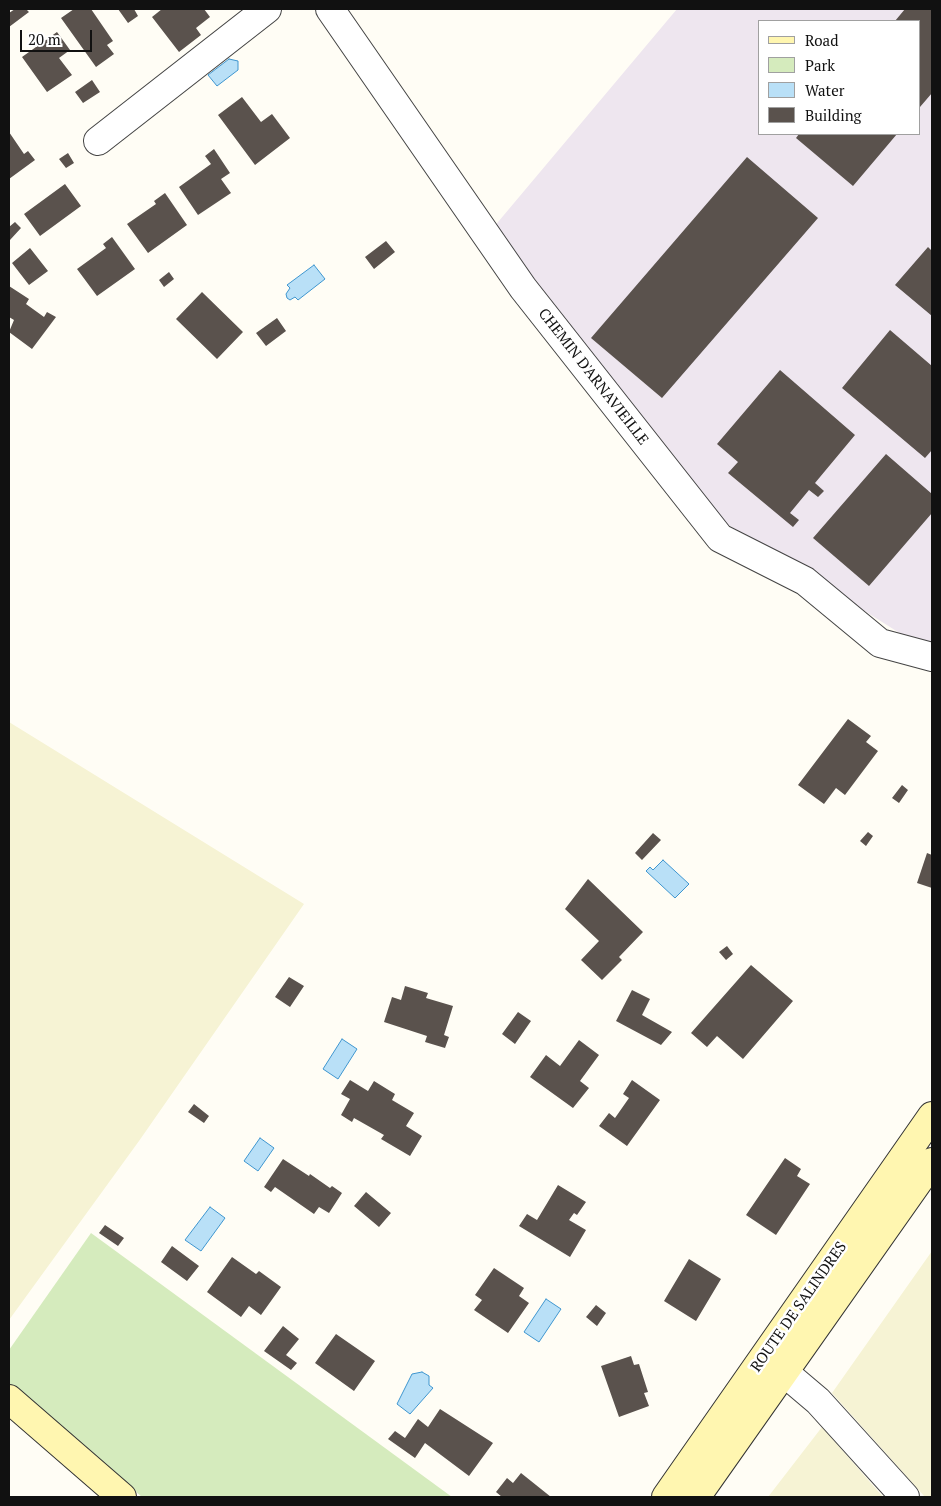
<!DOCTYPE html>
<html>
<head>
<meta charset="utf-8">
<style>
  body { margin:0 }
  #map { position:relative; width:941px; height:1506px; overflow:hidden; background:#fffdf5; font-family:"PT Serif",serif }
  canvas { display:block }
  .frame { position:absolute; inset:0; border:10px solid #111; pointer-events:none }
  .legend { position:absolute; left:758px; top:20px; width:162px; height:115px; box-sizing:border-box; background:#fff; border:1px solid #a0a0a0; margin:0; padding:6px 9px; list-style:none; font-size:15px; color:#111 }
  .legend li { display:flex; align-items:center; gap:10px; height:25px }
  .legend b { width:25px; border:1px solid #a0a0a0 }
  .scale { position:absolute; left:20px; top:30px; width:72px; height:22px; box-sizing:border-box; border:2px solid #111; border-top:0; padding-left:6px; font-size:15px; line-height:18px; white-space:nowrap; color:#111; -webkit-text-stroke:4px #fff; paint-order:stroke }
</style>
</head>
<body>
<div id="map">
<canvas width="941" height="1506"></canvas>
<div class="frame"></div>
<ul class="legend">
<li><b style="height:6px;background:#fff6b0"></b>Road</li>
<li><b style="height:14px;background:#d5ebbd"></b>Park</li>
<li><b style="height:14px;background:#b9e0f7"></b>Water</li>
<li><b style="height:14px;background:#5a524d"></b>Building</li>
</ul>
<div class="scale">20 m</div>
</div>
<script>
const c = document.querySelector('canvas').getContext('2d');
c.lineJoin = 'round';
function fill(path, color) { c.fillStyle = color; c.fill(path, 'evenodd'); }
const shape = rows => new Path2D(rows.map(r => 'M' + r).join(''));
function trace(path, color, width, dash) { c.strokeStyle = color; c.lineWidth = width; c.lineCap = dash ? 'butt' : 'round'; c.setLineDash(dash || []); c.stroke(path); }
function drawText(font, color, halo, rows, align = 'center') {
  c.font = font + ' "PT Serif",serif'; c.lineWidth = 5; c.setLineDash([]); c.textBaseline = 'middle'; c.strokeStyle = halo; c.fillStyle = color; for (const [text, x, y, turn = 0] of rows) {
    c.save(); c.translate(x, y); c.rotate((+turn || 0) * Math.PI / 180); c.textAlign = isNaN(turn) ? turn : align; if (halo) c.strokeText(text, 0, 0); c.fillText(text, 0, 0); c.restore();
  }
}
fill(shape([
  [677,9,932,9,932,646,909,639,716,517,493,228],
  [760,21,920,21,920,134,760,134]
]), '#eee6ef');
fill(shape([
  [9,722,304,904,139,1141,9,1320],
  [932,1251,932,1497,925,1497,832,1393],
  [822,1427,883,1497,768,1497]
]), '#f6f3d4');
fill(shape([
  [91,1233,452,1497,142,1497,9,1384,9,1350]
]), '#d5ebbd');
const water = shape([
  [229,59,238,61,238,70,217,86,208,75,229,59],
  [314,265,325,279,298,300,295,297,290,300,287,298,286,294,290,288,287,285,314,265],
  [663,860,689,884,675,898,646,871,650,867,653,870,663,860],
  [342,1039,357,1049,338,1079,323,1069,342,1039],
  [260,1138,274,1148,258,1171,244,1161,260,1138],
  [210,1207,225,1218,201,1251,185,1240,210,1207],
  [546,1299,561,1309,539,1342,524,1332,546,1299],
  [422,1372,429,1376,429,1385,433,1388,410,1414,397,1404,412,1374,422,1372]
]);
fill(water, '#b9e0f7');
trace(water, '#3f96cf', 1);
fill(shape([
  [15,9,26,9,29,12,9,27,9,13],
  [74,9,91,9,113,41,107,45,114,54,96,67,61,18],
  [118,9,134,9,138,16,128,23],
  [162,9,204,9,210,17,196,28,201,35,179,52,152,17],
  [905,9,932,9,932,93,920,107,920,21,895,21],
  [57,32,70,50,59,58,72,75,47,92,22,57],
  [92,80,100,92,83,103,75,92],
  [242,97,261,122,272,114,290,138,255,165,218,115],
  [9,132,24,154,28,151,35,160,9,179],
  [799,134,897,134,853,186,796,138],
  [214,149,230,173,221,179,231,193,198,215,179,187,211,164,205,156],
  [68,153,74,163,66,168,59,159],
  [747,157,818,218,662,398,591,338],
  [65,184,81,206,40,236,24,214],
  [165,193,187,225,148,253,127,224,156,204,154,201],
  [15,222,21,228,10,240,9,227],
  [112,237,135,269,97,296,77,269,106,248,103,244],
  [386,241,395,252,374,269,365,257],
  [928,247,932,251,932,316,895,285],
  [30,248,48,271,29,285,12,263],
  [169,272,174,279,164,287,159,280],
  [9,286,29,299,26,304,44,317,47,312,56,317,32,349,9,332,14,320,9,317],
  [202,292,243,332,217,359,176,319],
  [277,318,286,331,266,346,256,333],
  [890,330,932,366,932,450,925,458,842,388],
  [780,370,855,435,815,483,824,491,818,497,809,490,790,513,799,520,793,527,728,473,738,462,717,444],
  [886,454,932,494,932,513,869,586,813,538],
  [848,719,871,736,866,742,878,751,845,795,836,788,824,804,798,785],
  [902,785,908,790,899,803,892,798],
  [868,832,873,836,866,846,860,841],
  [653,833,661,840,642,860,635,853],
  [927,853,932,855,932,888,917,883],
  [588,879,643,932,619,957,622,960,602,980,581,960,599,941,565,909],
  [727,946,733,954,726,960,719,952],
  [751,965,793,1001,743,1059,717,1036,707,1047,691,1033],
  [289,977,304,986,290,1007,275,997],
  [405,986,428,993,426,998,453,1006,444,1035,449,1037,445,1048,425,1042,427,1036,384,1022,392,997,401,1000],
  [632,990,650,999,642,1015,672,1032,661,1045,616,1021],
  [518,1012,531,1021,515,1044,502,1034],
  [579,1040,599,1055,580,1081,589,1088,573,1108,530,1077,546,1055,560,1066],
  [350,1080,368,1091,374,1081,395,1094,392,1100,414,1113,406,1126,422,1136,410,1156,381,1139,384,1135,354,1118,352,1122,341,1115,350,1099,341,1094],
  [632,1080,660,1100,627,1146,599,1126,609,1113,615,1118,629,1098,623,1094],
  [194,1104,209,1116,204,1123,188,1112],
  [785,1158,801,1169,797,1176,810,1184,776,1235,746,1215],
  [283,1159,309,1176,310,1174,330,1188,332,1186,342,1193,329,1213,319,1207,314,1214,275,1187,271,1192,264,1187],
  [558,1185,586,1202,577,1215,574,1213,569,1220,586,1230,570,1257,519,1226,527,1214,537,1220],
  [366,1192,391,1213,379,1227,354,1206],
  [105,1225,124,1238,118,1246,99,1233],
  [172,1246,199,1266,187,1281,161,1262],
  [232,1257,256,1274,259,1271,281,1287,261,1315,249,1306,241,1317,207,1292],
  [689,1259,721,1279,696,1321,664,1301],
  [494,1268,524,1288,519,1296,529,1303,508,1333,474,1310,482,1300,475,1295],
  [596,1305,606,1313,597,1326,586,1317],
  [283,1326,299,1339,286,1355,297,1363,291,1370,264,1351],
  [336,1334,375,1361,354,1391,315,1363],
  [631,1356,634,1365,639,1364,648,1392,644,1393,649,1406,619,1417,601,1366],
  [440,1409,493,1443,469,1476,425,1443,415,1458,388,1439,395,1431,405,1438,418,1419,428,1427],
  [521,1473,551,1497,502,1497,496,1492,507,1478,513,1483]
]), '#5a524d');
const street = shape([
  [330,9,523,288,720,538,805,581,880,643,932,657],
  [98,141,267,9],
  [766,1357,818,1401,905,1497]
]);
const secondary = shape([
  [9,1399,122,1497],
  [666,1497,932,1116],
  [696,1497,932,1162]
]);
trace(street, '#444', 30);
trace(secondary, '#333', 30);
trace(street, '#fff', 28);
trace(secondary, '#fff6b0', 28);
drawText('15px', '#111', '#fff', [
  ["CHEMIN D'ARNAVIEILLE",593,377,52],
  ["ROUTE DE SALINDRES",799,1307,-55]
]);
</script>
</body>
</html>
